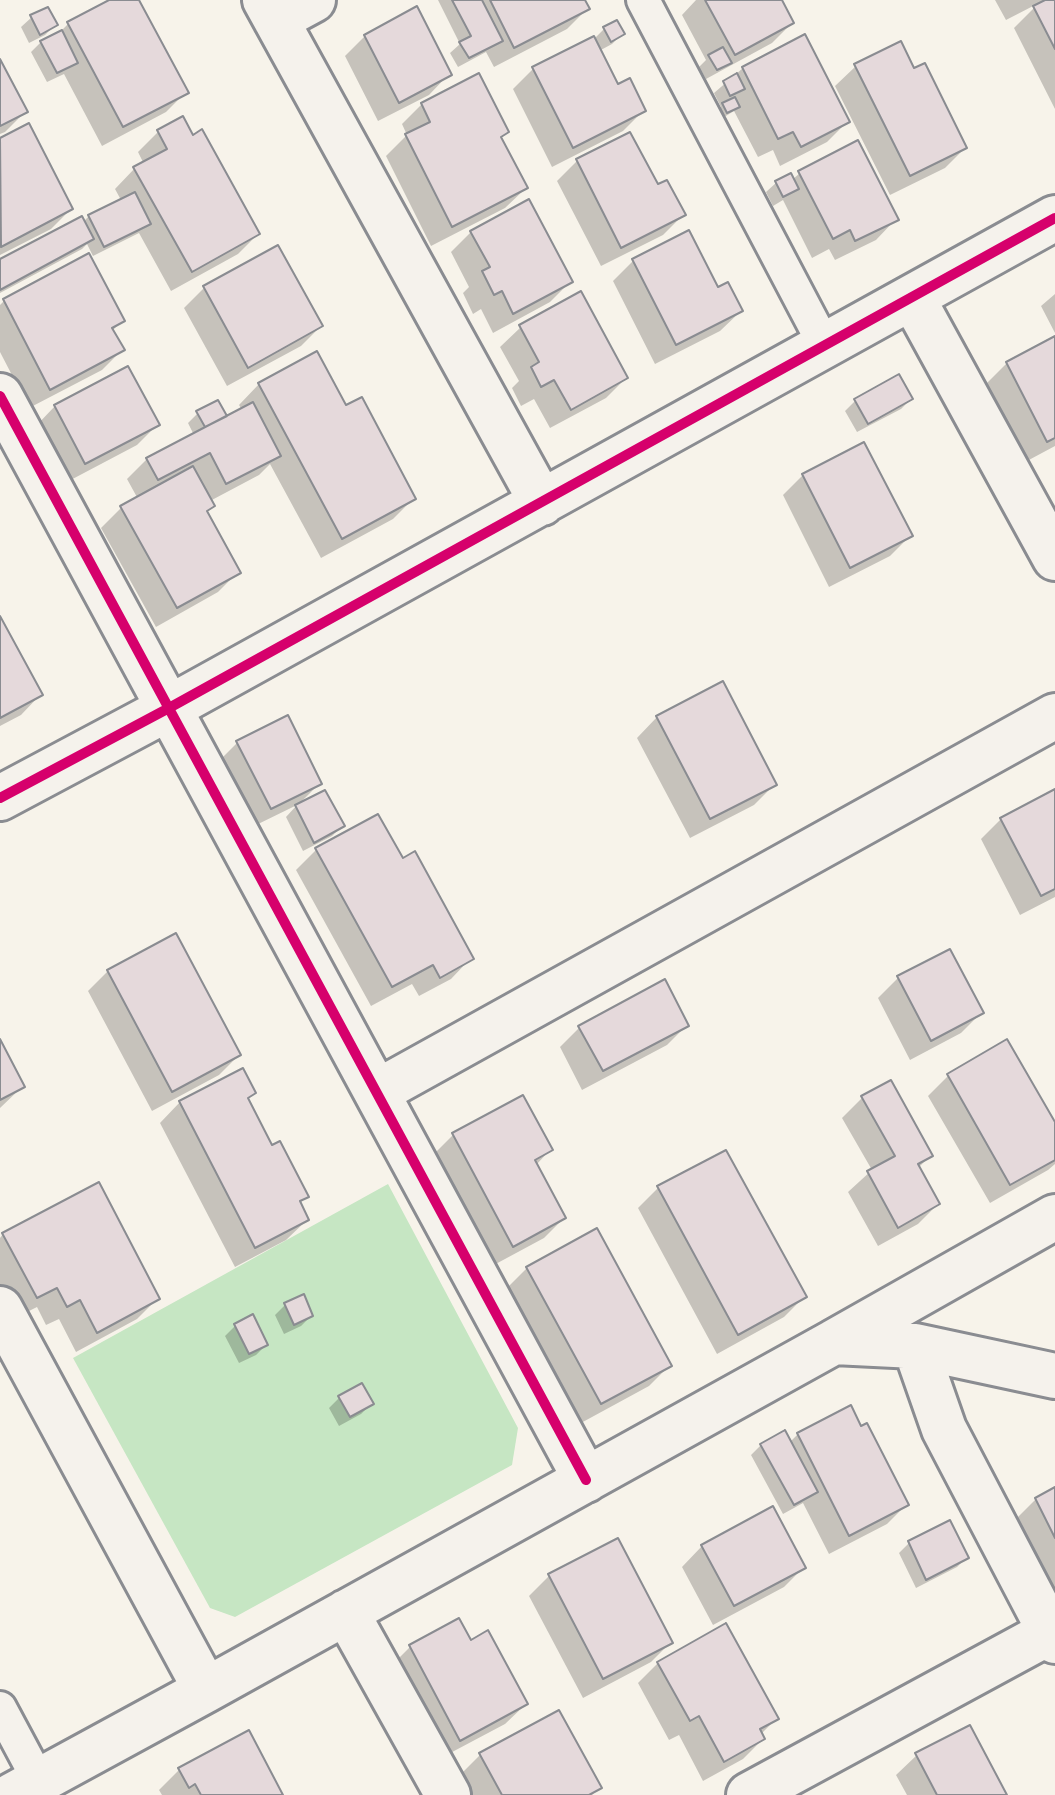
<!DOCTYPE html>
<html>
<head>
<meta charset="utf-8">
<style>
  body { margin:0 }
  canvas { display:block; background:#f7f3ea }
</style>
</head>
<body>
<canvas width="1055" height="1795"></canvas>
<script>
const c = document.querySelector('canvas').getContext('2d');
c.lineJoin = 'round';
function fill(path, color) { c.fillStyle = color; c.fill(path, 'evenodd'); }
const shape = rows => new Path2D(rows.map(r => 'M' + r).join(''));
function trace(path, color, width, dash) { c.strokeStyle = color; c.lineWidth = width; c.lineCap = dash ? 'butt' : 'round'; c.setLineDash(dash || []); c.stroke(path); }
fill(shape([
  [388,1184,518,1428,512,1465,235,1617,210,1608,73,1358]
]), '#c6e6c3');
fill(shape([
  [113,0,137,0,186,92,166,112,102,146,64,74,47,82,31,52,41,42,58,34,68,24],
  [438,0,583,0,587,9,567,29,494,67,486,52,458,67,450,53,460,44],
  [696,0,780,0,792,23,772,43,706,79,699,67,706,60,682,15],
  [995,0,1055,0,1055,109,1014,28,1039,3,1006,20],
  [32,17,55,25,45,35,29,43,21,27],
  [616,23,622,34,612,44,599,51,617,86,643,111,623,131,552,167,513,89,533,69,593,40,604,29],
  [365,36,449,74,429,95,378,121,345,56],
  [0,63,25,112,5,132,0,134],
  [856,66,914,71,965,148,945,168,890,195,835,86],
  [743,68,847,122,827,142,780,166,773,150,758,157,734,111,716,122,713,115,721,107,714,93],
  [422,104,507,132,500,139,526,188,505,208,431,246,386,156,407,135,402,124],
  [182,119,258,234,238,254,171,291,139,233,93,256,87,244,82,249,0,293,0,261,83,222,89,216,121,200,115,189,135,168,144,164,138,152,158,132],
  [28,126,71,209,51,229,0,255,0,140],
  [577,161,683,215,663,235,601,266,557,181],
  [800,173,896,219,876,240,835,260,829,249,812,258,783,200,773,206,766,192,777,182,792,180],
  [471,232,570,282,550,302,493,333,481,309,473,314,463,293,469,287,451,252],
  [633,261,717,290,741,311,720,331,655,364,613,281],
  [204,288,321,326,301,346,227,386,184,308],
  [1055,294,1055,333,1041,306],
  [4,301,122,321,112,331,122,350,102,370,29,408,0,352,0,305],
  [521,327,626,378,606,398,550,428,534,399,521,406,512,388,519,381,500,347],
  [1055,338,1055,446,1027,461,987,383,1007,363],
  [316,353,346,408,413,499,393,519,321,558,270,464,259,475,210,501,212,506,206,512,238,572,218,592,156,627,101,528,121,508,138,499,127,479,147,459,194,435,188,423,198,413,218,422,242,410,239,405,259,384],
  [899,377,911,399,901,409,857,432,845,411,855,401],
  [55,406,157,425,137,445,65,483,35,427],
  [803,475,910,536,890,556,829,587,783,495],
  [0,620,41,694,21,715,0,726],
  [657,717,775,784,754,805,690,838,637,738],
  [237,743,320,783,299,804,342,826,332,836,303,851,286,817,297,805,250,828,217,763],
  [1055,791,1055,897,1020,915,981,839,1001,819],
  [316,850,402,860,471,958,451,979,419,996,412,984,371,1006,296,870],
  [108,971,239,1055,219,1075,152,1111,88,991],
  [898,978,981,1013,961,1033,910,1060,878,998],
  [687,1025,667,1045,582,1090,560,1047,580,1027],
  [0,1044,22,1087,0,1108],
  [948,1076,1055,1126,1055,1164,1048,1170,990,1203,928,1096],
  [254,1093,247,1100,271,1148,306,1197,299,1204,307,1220,286,1240,235,1267,160,1123,180,1102],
  [862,1098,930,1156,918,1168,938,1204,918,1224,878,1246,848,1192,872,1170,842,1118],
  [453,1135,550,1150,536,1165,564,1218,544,1238,492,1266,433,1155],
  [658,1188,804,1297,784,1317,717,1354,638,1208],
  [3,1234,157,1299,137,1319,76,1352,59,1319,46,1325,37,1307,17,1317,0,1286,0,1238],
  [527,1268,669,1366,649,1386,581,1423,507,1288],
  [285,1305,311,1316,301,1326,284,1334,275,1315],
  [235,1326,266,1345,256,1355,239,1363,225,1336],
  [339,1398,371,1404,361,1414,339,1426,329,1408],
  [798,1434,907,1504,887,1524,829,1554,803,1503,783,1514,751,1455,761,1445,789,1443],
  [1055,1489,1055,1598,1016,1519,1036,1499],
  [909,1543,967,1557,957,1567,916,1588,899,1553],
  [702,1546,804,1567,784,1587,713,1625,682,1567],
  [549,1576,671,1642,651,1662,583,1698,529,1596],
  [470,1643,526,1704,505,1724,439,1759,390,1667,410,1647],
  [658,1663,776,1719,761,1734,763,1739,743,1759,703,1781,679,1735,669,1740,638,1683],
  [480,1755,600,1787,592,1795,471,1795,460,1775],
  [917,1755,1004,1795,907,1795,896,1775],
  [179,1770,280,1795,162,1795,159,1790]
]), '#0003');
const building = shape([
  [109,0,139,0,189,93,123,127,67,22,109,0],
  [452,0,482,0,503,41,469,58,459,42,471,36,452,0],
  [490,0,585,0,590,9,514,48,490,0],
  [705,0,782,0,794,23,735,55,705,0],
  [1045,0,1055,0,1055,49,1033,6,1045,0],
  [417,6,452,75,399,103,364,35,417,6],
  [48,7,58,25,40,35,30,15,48,7],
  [617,20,625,34,611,42,603,27,617,20],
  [62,30,78,63,57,73,40,41,62,30],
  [805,34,850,122,801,147,793,132,778,139,742,67,805,34],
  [594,36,618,84,630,78,646,111,573,148,532,67,594,36],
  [901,41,914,68,925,63,967,148,910,176,854,64,901,41],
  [723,47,732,63,717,70,708,55,723,47],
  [0,59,28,112,0,126,0,59],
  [479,73,509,132,501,137,528,188,452,227,405,134,430,122,421,103,479,73],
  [737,73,745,89,730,96,723,81,737,73],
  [735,97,740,107,727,113,722,103,735,97],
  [183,116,193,135,202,129,260,234,192,272,133,167,167,149,157,130,183,116],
  [29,123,73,209,1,247,0,138,29,123],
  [630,132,658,184,667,180,686,215,621,248,576,159,630,132],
  [858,140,899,220,855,241,850,230,833,239,798,171,858,140],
  [791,173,799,189,783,197,775,181,791,173],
  [135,192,151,224,104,247,88,215,135,192],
  [529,199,573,282,513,314,502,291,494,295,482,271,490,267,470,231,529,199],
  [82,216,94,239,0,290,0,259,82,216],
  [689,230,718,287,728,282,743,311,676,345,632,259,689,230],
  [278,245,323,326,248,368,203,286,278,245],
  [89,253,125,321,112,328,125,350,50,390,3,299,89,253],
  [581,291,628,378,571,410,554,380,541,387,531,367,539,362,519,325,581,291],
  [1055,336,1055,438,1047,442,1006,362,1055,336],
  [317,351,346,405,362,397,416,499,342,539,258,383,317,351],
  [128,366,160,425,85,464,54,405,128,366],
  [899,374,913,399,868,424,854,399,899,374],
  [218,400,227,416,205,427,196,411,218,400],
  [253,402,281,456,226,484,210,453,158,480,146,458,253,402],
  [864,442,913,536,850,568,802,474,864,442],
  [193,466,215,506,207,511,241,573,177,608,120,506,193,466],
  [0,616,43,695,0,718,0,616],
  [723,681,777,785,710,819,656,716,723,681],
  [288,715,322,784,271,809,236,741,288,715],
  [1055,789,1055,889,1041,896,1000,818,1055,789],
  [325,790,345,826,314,843,295,805,325,790],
  [378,814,403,858,415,851,474,959,440,978,433,965,392,987,315,848,378,814],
  [176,933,241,1055,172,1092,107,970,176,933],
  [950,949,984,1013,931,1041,897,976,950,949],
  [665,979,689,1026,603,1071,578,1026,665,979],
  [0,1039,25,1087,0,1100,0,1039],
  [1007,1039,1055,1122,1055,1160,1010,1185,947,1074,1007,1039],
  [243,1068,256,1093,248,1098,272,1145,280,1141,309,1197,300,1201,309,1220,255,1248,179,1101,243,1068],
  [891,1080,933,1156,918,1164,940,1204,898,1228,867,1171,895,1156,861,1096,891,1080],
  [523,1095,553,1150,535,1160,566,1218,513,1247,452,1133,523,1095],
  [726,1150,807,1297,738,1335,657,1186,726,1150],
  [99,1182,160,1299,97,1333,80,1300,67,1307,57,1288,37,1298,2,1233,99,1182],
  [597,1228,672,1366,601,1404,526,1267,597,1228],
  [304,1294,313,1316,294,1325,284,1303,304,1294],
  [253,1314,268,1345,249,1354,234,1324,253,1314],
  [362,1383,374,1404,350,1417,338,1396,362,1383],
  [851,1405,861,1426,867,1423,909,1505,849,1536,797,1433,851,1405],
  [785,1430,818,1492,794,1505,760,1444,785,1430],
  [1055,1487,1055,1538,1035,1498,1055,1487],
  [773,1506,806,1568,734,1606,701,1545,773,1506],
  [950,1520,969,1558,926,1580,908,1541,950,1520],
  [618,1538,673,1643,603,1679,548,1574,618,1538],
  [459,1618,471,1640,488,1630,528,1704,460,1741,409,1645,459,1618],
  [726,1623,779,1719,760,1729,765,1739,724,1762,699,1716,690,1721,657,1662,726,1623],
  [559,1710,602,1788,589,1795,502,1795,479,1753,559,1710],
  [970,1725,1007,1795,937,1795,915,1753,970,1725],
  [249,1730,283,1795,201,1795,195,1784,189,1788,178,1768,249,1730]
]);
fill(building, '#e5d9db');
trace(building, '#8a8c91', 2);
const service = shape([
  [643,0,825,346],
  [0,1708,39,1781]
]);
const minor = shape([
  [265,0,542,503],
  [276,20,313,0],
  [912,297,1055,558],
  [0,396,586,1480],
  [0,798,169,708,1055,218],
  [377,1092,1055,716],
  [0,1309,206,1690],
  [834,1342,1055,1217],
  [915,1346,944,1429,1055,1641],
  [346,1612,448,1795],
  [13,1795,206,1690,834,1342,915,1346,1055,1376],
  [749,1795,1050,1632]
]);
trace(service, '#8a8c91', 38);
trace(minor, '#8a8c91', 50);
trace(service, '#f5f2ec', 32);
trace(minor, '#f5f2ec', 44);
trace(shape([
  [0,396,586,1480],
  [0,798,169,708,1055,218]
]), '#d6006c', 10);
</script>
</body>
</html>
